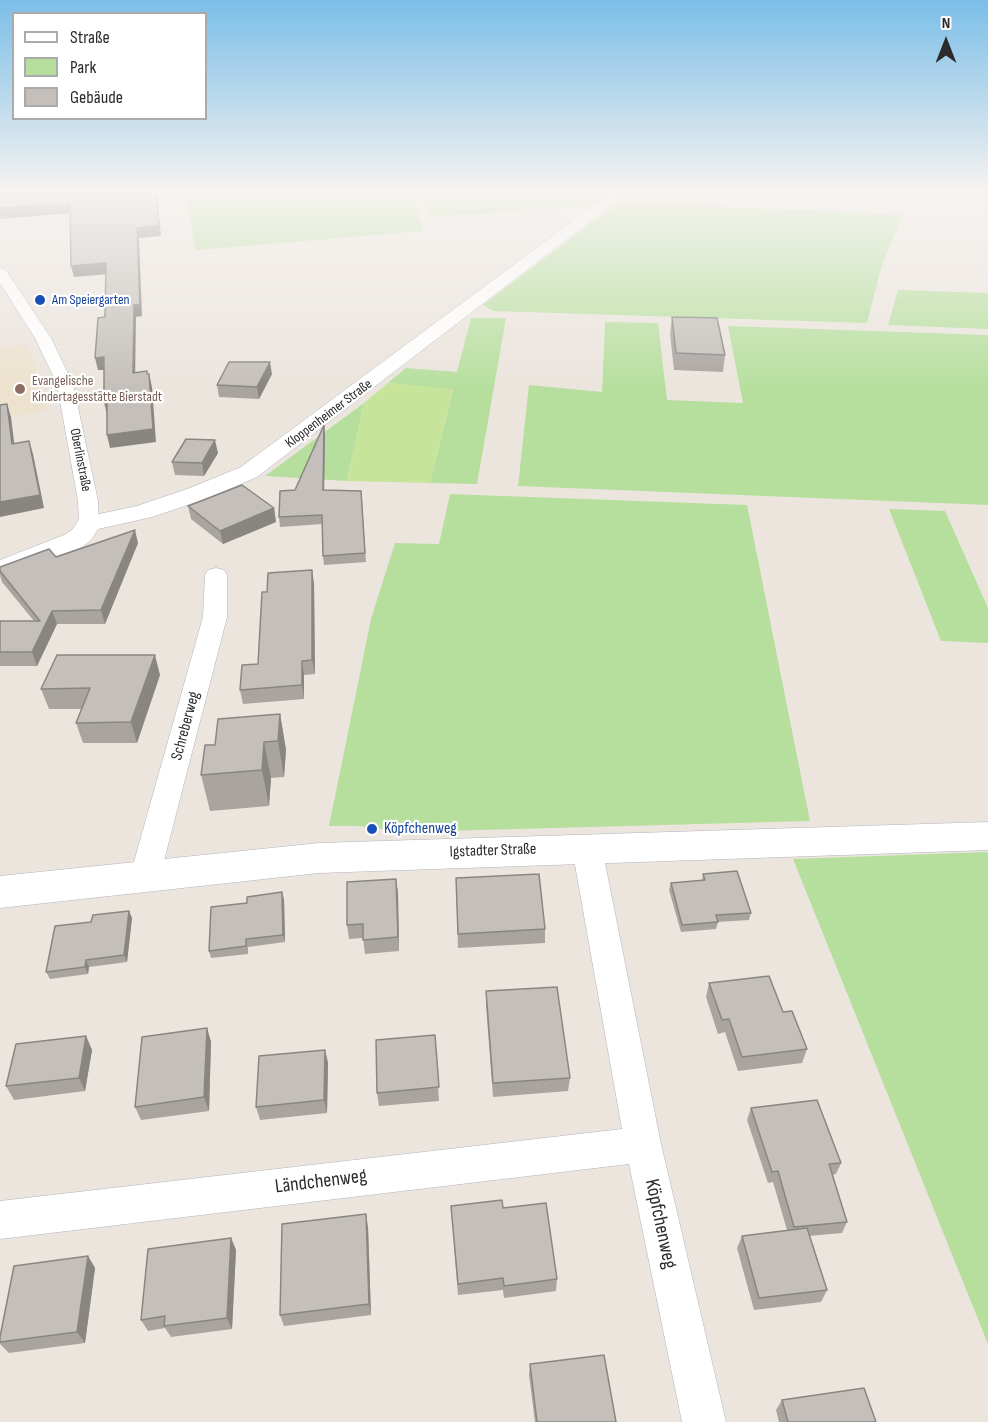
<!DOCTYPE html>
<html>
<head>
<meta charset="utf-8">
<style>
  body { margin:0 }
  #map { position:relative; width:988px; height:1422px; overflow:hidden; background:#ece5de; font-family:"Sofia Sans Condensed",sans-serif }
  canvas { display:block }
  .legend { position:absolute; left:12px; top:12px; width:195px; height:108px; box-sizing:border-box; background:#fff; border:2px solid #aaa; margin:0; padding:8px 10px; list-style:none; font-size:18px; color:#2b2b2b }
  .legend li { display:flex; align-items:center; gap:12px; height:30px }
  .legend b { width:30px; border:2px solid #aaa }
  .north { position:absolute; left:916px; top:12px; width:60px; height:60px; -webkit-text-stroke:4px #fff; paint-order:stroke; rotate:0deg; font-size:16px; font-weight:700; line-height:24px; text-align:center; color:#2b2b2b }
  .north::after { content:''; display:block; margin:auto; width:21px; height:27px; background:#2b2b2b; clip-path:polygon(50% 0,100% 100%,50% 72%,0 100%) }
</style>
</head>
<body>
<div id="map">
<canvas width="988" height="1422"></canvas>
<ul class="legend">
<li><b style="height:8px;background:#fff"></b>Straße</li>
<li><b style="height:16px;background:#b6df9e"></b>Park</li>
<li><b style="height:16px;background:#c4bfba"></b>Gebäude</li>
</ul>
<div class="north">N</div>
</div>
<script>
const c = document.querySelector('canvas').getContext('2d');
c.lineJoin = 'round';
function fill(path, color) { c.fillStyle = color; c.fill(path, 'evenodd'); }
const shape = rows => new Path2D(rows.map(r => 'M' + r).join(''));
function trace(path, color, width, dash) { c.strokeStyle = color; c.lineWidth = width; c.lineCap = dash ? 'butt' : 'round'; c.setLineDash(dash || []); c.stroke(path); }
function drawText(font, color, halo, rows, align = 'center') {
  c.font = font + ' "Sofia Sans Condensed",sans-serif'; c.lineWidth = 4.5; c.setLineDash([]); c.textBaseline = 'middle'; c.strokeStyle = halo; c.fillStyle = color; for (const [text, x, y, turn = 0] of rows) {
    c.save(); c.translate(x, y); c.rotate((+turn || 0) * Math.PI / 180); c.textAlign = isNaN(turn) ? turn : align; if (halo) c.strokeText(text, 0, 0); c.fillText(text, 0, 0); c.restore();
  }
}
fill(shape([
  [26,344,35,366,46,411,0,418,0,349]
]), '#ece2ce');
fill(shape([
  [184,189,410,189,423,231,196,250],
  [475,189,612,189,588,206,430,217,420,192],
  [619,202,758,208,902,215,881,268,867,323,493,311,483,305],
  [898,290,988,293,988,329,888,325],
  [471,318,506,318,477,484,430,483,453,390,388,383,406,368,457,372],
  [605,322,658,323,667,400,743,403,728,326,988,335,988,505,518,486,529,385,602,392],
  [364,403,347,481,265,476],
  [450,494,747,505,810,821,407,832,358,826,329,826,371,619,395,543,439,544],
  [889,509,945,511,988,608,988,643,941,641],
  [988,852,988,1344,793,859]
]), '#b6df9e');
fill(shape([
  [388,383,453,389,430,483,347,481,364,403]
]), '#c7e59a');
const minor = shape([
  [0,268,5,269,51,338,73,384,98,501,99,523,96,527,89,529,82,527,79,523,78,501,57,384,35,338,0,283,0,268],
  [216,568,224,570,227,575,227,617,160,876,156,884,145,888,134,884,130,876,203,617,205,575,208,570,216,568],
  [587,837,597,840,602,848,661,1144,726,1422,682,1422,629,1164,0,1239,0,1201,622,1129,572,848,577,840,587,837]
]);
const tertiary = shape([
  [616,189,632,189,257,477,208,498,152,517,98,529,91,540,82,547,0,577,0,560,64,535,72,530,80,518,137,506,190,488,241,467,616,189]
]);
const secondary = shape([
  [988,822,988,850,319,873,0,908,0,876,319,843,988,822]
]);
trace(minor, '#b1b4bd', 1);
trace(tertiary, '#b1b4bd', 1);
trace(secondary, '#b1b4bd', 1);
fill(minor, '#fff');
fill(tertiary, '#fff');
fill(secondary, '#fff');
fill(shape([
  [672,317,725,355,723,372,674,370,670,334],
  [272,374,259,399,219,397,217,385],
  [325,434,324,490,361,491,366,562,324,565,323,556,322,524,280,527,279,517,295,490],
  [218,453,204,476,175,475,172,462],
  [188,506,274,508,276,522,223,544,191,519],
  [138,543,105,624,57,624,37,666,0,666,0,621,34,621,2,582,0,575,0,567],
  [314,583,315,674,304,675,304,699,243,704,240,690],
  [160,675,137,743,83,743,76,723,82,709,49,709,41,689],
  [280,714,286,750,284,777,271,778,269,806,210,811,201,775,215,745],
  [703,874,751,913,749,920,718,922,716,929,681,932,669,890,671,883,702,881],
  [456,878,545,929,545,943,458,948],
  [396,879,398,893,399,951,365,954,363,938,349,939,347,925],
  [284,899,285,942,248,947,248,954,211,958,209,951],
  [129,911,132,918,127,962,89,967,88,974,50,979,46,972,91,922],
  [709,983,783,1012,807,1049,802,1063,738,1071,725,1032,718,1034,706,997],
  [486,991,570,1078,568,1091,493,1097,486,1005],
  [207,1028,211,1042,209,1111,141,1120,135,1107],
  [435,1035,439,1101,379,1106,377,1093],
  [86,1036,92,1050,85,1091,14,1100,6,1086],
  [325,1050,328,1063,327,1113,260,1120,256,1107],
  [751,1108,841,1163,836,1174,832,1175,847,1222,842,1233,809,1236,827,1290,821,1302,754,1310,737,1248,742,1236,787,1230,773,1182,768,1183,747,1120],
  [451,1206,503,1208,557,1279,556,1291,504,1298,503,1290,458,1295],
  [368,1227,371,1315,284,1326,280,1315],
  [231,1238,236,1250,232,1329,171,1337,165,1328,148,1331,141,1320],
  [88,1256,95,1268,85,1343,9,1353,0,1344,0,1337],
  [530,1364,616,1422,535,1422,529,1375],
  [782,1400,876,1422,779,1422,776,1410]
]), '#a9a4a0');
fill(shape([
  [156,189,161,236,139,238,142,316,136,317,135,385,133,373,134,305,137,228],
  [70,203,72,213,0,219,0,208],
  [106,263,109,274,74,277,71,266],
  [104,357,107,370,98,370,95,358],
  [270,362,272,374,259,399,257,387],
  [149,374,152,387,156,442,110,448,107,435],
  [104,402,107,402,107,415],
  [7,404,11,417,16,457,12,444],
  [324,425,325,434,324,499,323,490],
  [215,440,218,453,204,476,202,463],
  [29,441,33,454,44,508,0,517,0,502],
  [274,508,276,522,223,544,220,531],
  [135,530,138,543,105,624,101,610],
  [312,570,314,583,315,674,312,660],
  [52,611,57,624,37,666,32,652],
  [155,655,160,675,137,743,131,722],
  [302,661,304,675,304,699,302,685],
  [280,714,286,750,284,777,278,741],
  [264,742,271,778,269,806,262,770],
  [396,879,398,893,399,951,398,937],
  [282,892,284,899,285,942,283,935],
  [129,911,132,918,127,962,124,955],
  [86,960,89,967,88,974,85,967],
  [207,1028,211,1042,209,1111,204,1097],
  [86,1036,92,1050,85,1091,79,1078],
  [325,1050,328,1063,327,1113,324,1100],
  [366,1214,368,1227,371,1315,369,1304],
  [231,1238,236,1250,232,1329,227,1318],
  [88,1256,95,1268,85,1343,77,1332]
]), '#898682');
const building = shape([
  [0,189,156,189,159,226,137,228,140,305,134,305,133,373,147,371,147,374,149,374,153,429,107,435,107,402,104,402,104,357,95,358,98,318,105,317,106,263,71,266,70,203,0,208,0,189],
  [672,317,717,318,725,355,676,353,672,317],
  [229,362,270,362,257,387,217,385,229,362],
  [7,404,12,444,29,441,40,495,0,502,0,405,7,404],
  [324,425,323,490,361,491,365,553,323,556,322,515,279,517,280,491,295,490,324,425],
  [186,439,215,440,202,463,172,462,186,439],
  [242,485,274,508,220,531,188,506,242,485],
  [135,530,101,610,52,611,32,652,0,652,0,621,40,621,0,571,0,567,49,549,56,557,135,530],
  [312,570,312,660,302,661,302,685,240,690,242,665,258,664,262,592,267,592,268,573,312,570],
  [57,655,155,655,131,722,76,723,90,688,41,689,57,655],
  [280,714,278,741,264,742,262,770,201,775,205,745,215,745,218,719,280,714],
  [737,871,751,913,716,915,718,922,682,925,671,883,705,880,703,874,737,871],
  [539,874,545,929,458,934,456,878,539,874],
  [396,879,398,937,363,940,363,924,347,925,347,882,396,879],
  [282,892,283,935,246,939,246,946,209,951,211,907,247,903,247,897,282,892],
  [129,911,124,955,86,960,85,967,46,972,55,926,91,922,93,915,129,911],
  [769,976,783,1012,792,1011,807,1049,742,1057,729,1019,722,1020,709,983,769,976],
  [557,987,570,1078,493,1083,486,991,557,987],
  [207,1028,204,1097,135,1107,142,1037,207,1028],
  [435,1035,439,1087,377,1093,376,1040,435,1035],
  [86,1036,79,1078,6,1086,16,1044,86,1036],
  [325,1050,324,1100,256,1107,259,1056,325,1050],
  [817,1100,841,1163,829,1164,847,1222,794,1227,778,1171,772,1172,751,1108,817,1100],
  [502,1200,503,1208,546,1203,557,1279,504,1286,503,1278,458,1284,451,1206,502,1200],
  [366,1214,369,1304,280,1315,282,1224,366,1214],
  [807,1228,827,1290,759,1298,742,1236,807,1228],
  [231,1238,227,1318,164,1326,165,1316,141,1320,148,1249,231,1238],
  [88,1256,77,1332,0,1342,0,1337,14,1266,88,1256],
  [604,1355,616,1422,537,1422,530,1364,604,1355],
  [864,1388,876,1422,788,1422,782,1400,864,1388]
]);
fill(building, '#c4bfba');
trace(building, '#898682', 1.5);
const sky = c.createLinearGradient(0, 0, 0, 388);
sky.addColorStop(0, '#7bbee8');
sky.addColorStop(0.49, '#f6f3f0');
sky.addColorStop(1, '#f6f3f000');
c.fillStyle = sky;
c.fillRect(0, 0, 988, 388);
for (const [x, y, r, color] of [
  [40,300,6,"#1a4fb4"],
  [20,389,6,"#8d6e63"],
  [372,829,6,"#1a4fb4"]
]) { const dot = new Path2D(); dot.arc(x, y, r, 0, 2 * Math.PI); c.fillStyle = color; c.fill(dot); trace(dot, '#fff', 2); }
drawText('14px', '#164399', '#fff', [
  ["Am Speiergarten",52,300]
], 'left');
drawText('14px', '#785e54', '#fff', [
  ["Evangelische",32,381],
  ["Kindertagesstätte Bierstadt",32,397]
], 'left');
drawText('14px', '#2b2b2b', '#fff', [
  ["Kloppenheimer Straße",329,414,-37],
  ["Oberlinstraße",80,460,79]
]);
drawText('16px', '#2b2b2b', '#fff', [
  ["Schreberweg",186,726,-75],
  ["Igstadter Straße",493,851,-2]
]);
drawText('16px', '#164399', '#fff', [
  ["Köpfchenweg",384,829]
], 'left');
drawText('20px', '#2b2b2b', '#fff', [
  ["Ländchenweg",321,1182,-7],
  ["Köpfchenweg",660,1224,78]
]);
</script>
</body>
</html>
